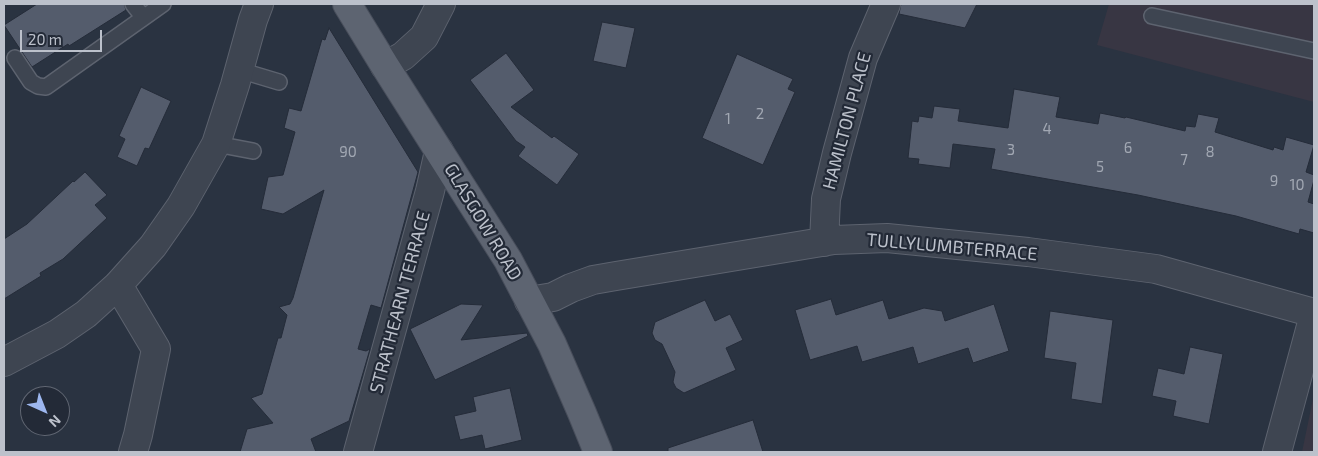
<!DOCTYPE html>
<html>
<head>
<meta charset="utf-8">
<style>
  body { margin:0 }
  #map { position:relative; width:1318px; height:456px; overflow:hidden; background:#2a3341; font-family:"Exo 2",sans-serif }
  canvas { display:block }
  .frame { position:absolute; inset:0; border:5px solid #bcc1cb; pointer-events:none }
  .north { position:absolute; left:20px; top:386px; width:50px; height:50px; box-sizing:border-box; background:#232a37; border:1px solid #606672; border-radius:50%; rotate:136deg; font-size:14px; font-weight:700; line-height:20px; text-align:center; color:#bcc1cb }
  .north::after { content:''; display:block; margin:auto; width:18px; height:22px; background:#9db7ef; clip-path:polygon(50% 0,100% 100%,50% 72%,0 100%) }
  .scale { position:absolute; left:20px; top:30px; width:82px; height:22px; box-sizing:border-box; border:2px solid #bcc1cb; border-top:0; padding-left:6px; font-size:15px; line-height:18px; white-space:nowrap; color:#bcc1cb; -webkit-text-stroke:4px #232a37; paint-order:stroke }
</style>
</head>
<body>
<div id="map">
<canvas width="1318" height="456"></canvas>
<div class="frame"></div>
<div class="north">N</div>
<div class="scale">20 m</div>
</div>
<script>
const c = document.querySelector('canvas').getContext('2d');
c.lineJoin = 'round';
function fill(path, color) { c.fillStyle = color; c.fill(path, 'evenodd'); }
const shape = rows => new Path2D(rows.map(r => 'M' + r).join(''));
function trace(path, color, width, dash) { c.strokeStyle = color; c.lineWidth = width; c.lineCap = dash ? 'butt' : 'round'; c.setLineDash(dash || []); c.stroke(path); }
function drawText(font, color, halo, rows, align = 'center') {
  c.font = font + ' "Exo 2",sans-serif'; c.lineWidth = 4.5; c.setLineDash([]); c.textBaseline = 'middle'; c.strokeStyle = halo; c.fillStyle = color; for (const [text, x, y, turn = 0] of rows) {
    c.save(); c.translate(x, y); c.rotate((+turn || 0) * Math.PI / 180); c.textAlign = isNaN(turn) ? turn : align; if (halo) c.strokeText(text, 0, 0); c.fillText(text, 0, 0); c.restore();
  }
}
fill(shape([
  [1109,4,1314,4,1314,102,1097,45],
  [1314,394,1314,452,1302,452]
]), '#383643');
const building = shape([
  [37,4,124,4,126,10,69,46,68,44,32,67,4,25,37,4],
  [901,4,977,4,965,28,899,14,901,4],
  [602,22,635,28,626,68,593,61,602,22],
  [329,28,418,172,381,308,371,305,358,349,366,351,370,349,349,421,311,439,316,452,240,452,247,429,273,423,251,398,262,394,278,338,281,338,287,315,279,307,290,304,293,298,324,190,283,214,261,209,268,177,283,175,295,132,284,128,289,108,301,111,322,39,325,40,329,28],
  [506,53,534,90,511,107,552,138,554,136,579,154,557,185,518,156,525,147,516,141,470,80,506,53],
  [737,54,793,79,788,89,795,92,763,165,702,138,737,54],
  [141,87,171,101,149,149,145,148,137,166,117,157,125,139,119,136,141,87],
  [1014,89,1060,97,1056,117,1098,124,1100,113,1125,118,1126,117,1185,131,1186,126,1195,127,1198,114,1219,118,1215,132,1273,150,1274,147,1283,150,1286,137,1314,145,1306,172,1314,175,1314,180,1308,202,1314,204,1314,233,1300,229,1299,234,1236,216,1138,195,991,169,995,149,953,144,950,168,918,164,919,159,908,158,912,121,918,122,919,116,932,118,934,106,960,109,958,121,1008,128,1014,89],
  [85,172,107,195,95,205,107,218,63,259,40,273,41,276,4,299,4,239,27,224,73,181,74,182,85,172],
  [831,299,836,315,883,300,889,319,924,308,942,311,945,321,994,304,1009,351,973,363,968,348,918,364,913,347,862,362,857,346,810,360,795,310,831,299],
  [705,300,715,321,730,314,743,340,726,348,736,370,684,393,676,388,673,382,675,372,662,344,655,340,652,333,655,322,705,300],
  [461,304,483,305,461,340,527,333,528,336,435,380,410,329,461,304],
  [1050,311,1113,320,1102,404,1071,399,1076,363,1044,358,1050,311],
  [1190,347,1223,354,1209,424,1173,416,1176,401,1152,396,1158,368,1184,374,1190,347],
  [510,388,522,440,485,449,482,435,460,440,454,416,476,411,473,397,510,388],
  [753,420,763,452,668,452,668,448,753,420]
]);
fill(building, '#545c6c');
trace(building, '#252c39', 1);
const lane = shape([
  [133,4,143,17],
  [1152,16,1314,51],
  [15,58,31,82,38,86,46,87,163,4],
  [239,70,279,82],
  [216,144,253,151]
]);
const street = shape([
  [385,66,403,56,424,37,441,4],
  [824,242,826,199,837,153,863,58,886,4],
  [118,285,156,349,138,435,133,452],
  [529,301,553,297,571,288,593,280,616,276,834,240,887,238,1028,252,1156,269,1314,313],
  [4,362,57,334,86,314,118,285,153,246,181,206,216,144,235,85,253,20,259,4],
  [358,452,430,191,439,151],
  [1277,452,1314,315]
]);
const primary = shape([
  [347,4,385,66,508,260,552,344,582,413,598,452]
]);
trace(lane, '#5d636f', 18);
trace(street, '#5d636f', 30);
trace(primary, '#484e5b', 30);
trace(lane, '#3e4551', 15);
trace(street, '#3e4551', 28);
trace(primary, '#5d6471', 28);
drawText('15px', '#a2a8b3', null, [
  ["2",760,114],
  ["1",728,119],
  ["4",1047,129],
  ["6",1128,148],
  ["3",1011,150],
  ["90",348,152],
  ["8",1210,152],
  ["7",1184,160],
  ["5",1100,167],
  ["9",1274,181],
  ["10",1297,185]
]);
drawText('18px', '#bcc1cb', '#232a37', [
  ["HAMILTON PLACE",847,121,-75],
  ["GLASGOW ROAD",483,222,59],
  ["TULLYLUMBTERRACE",952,247,5],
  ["STRATHEARN TERRACE",400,302,-75]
]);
</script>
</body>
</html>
